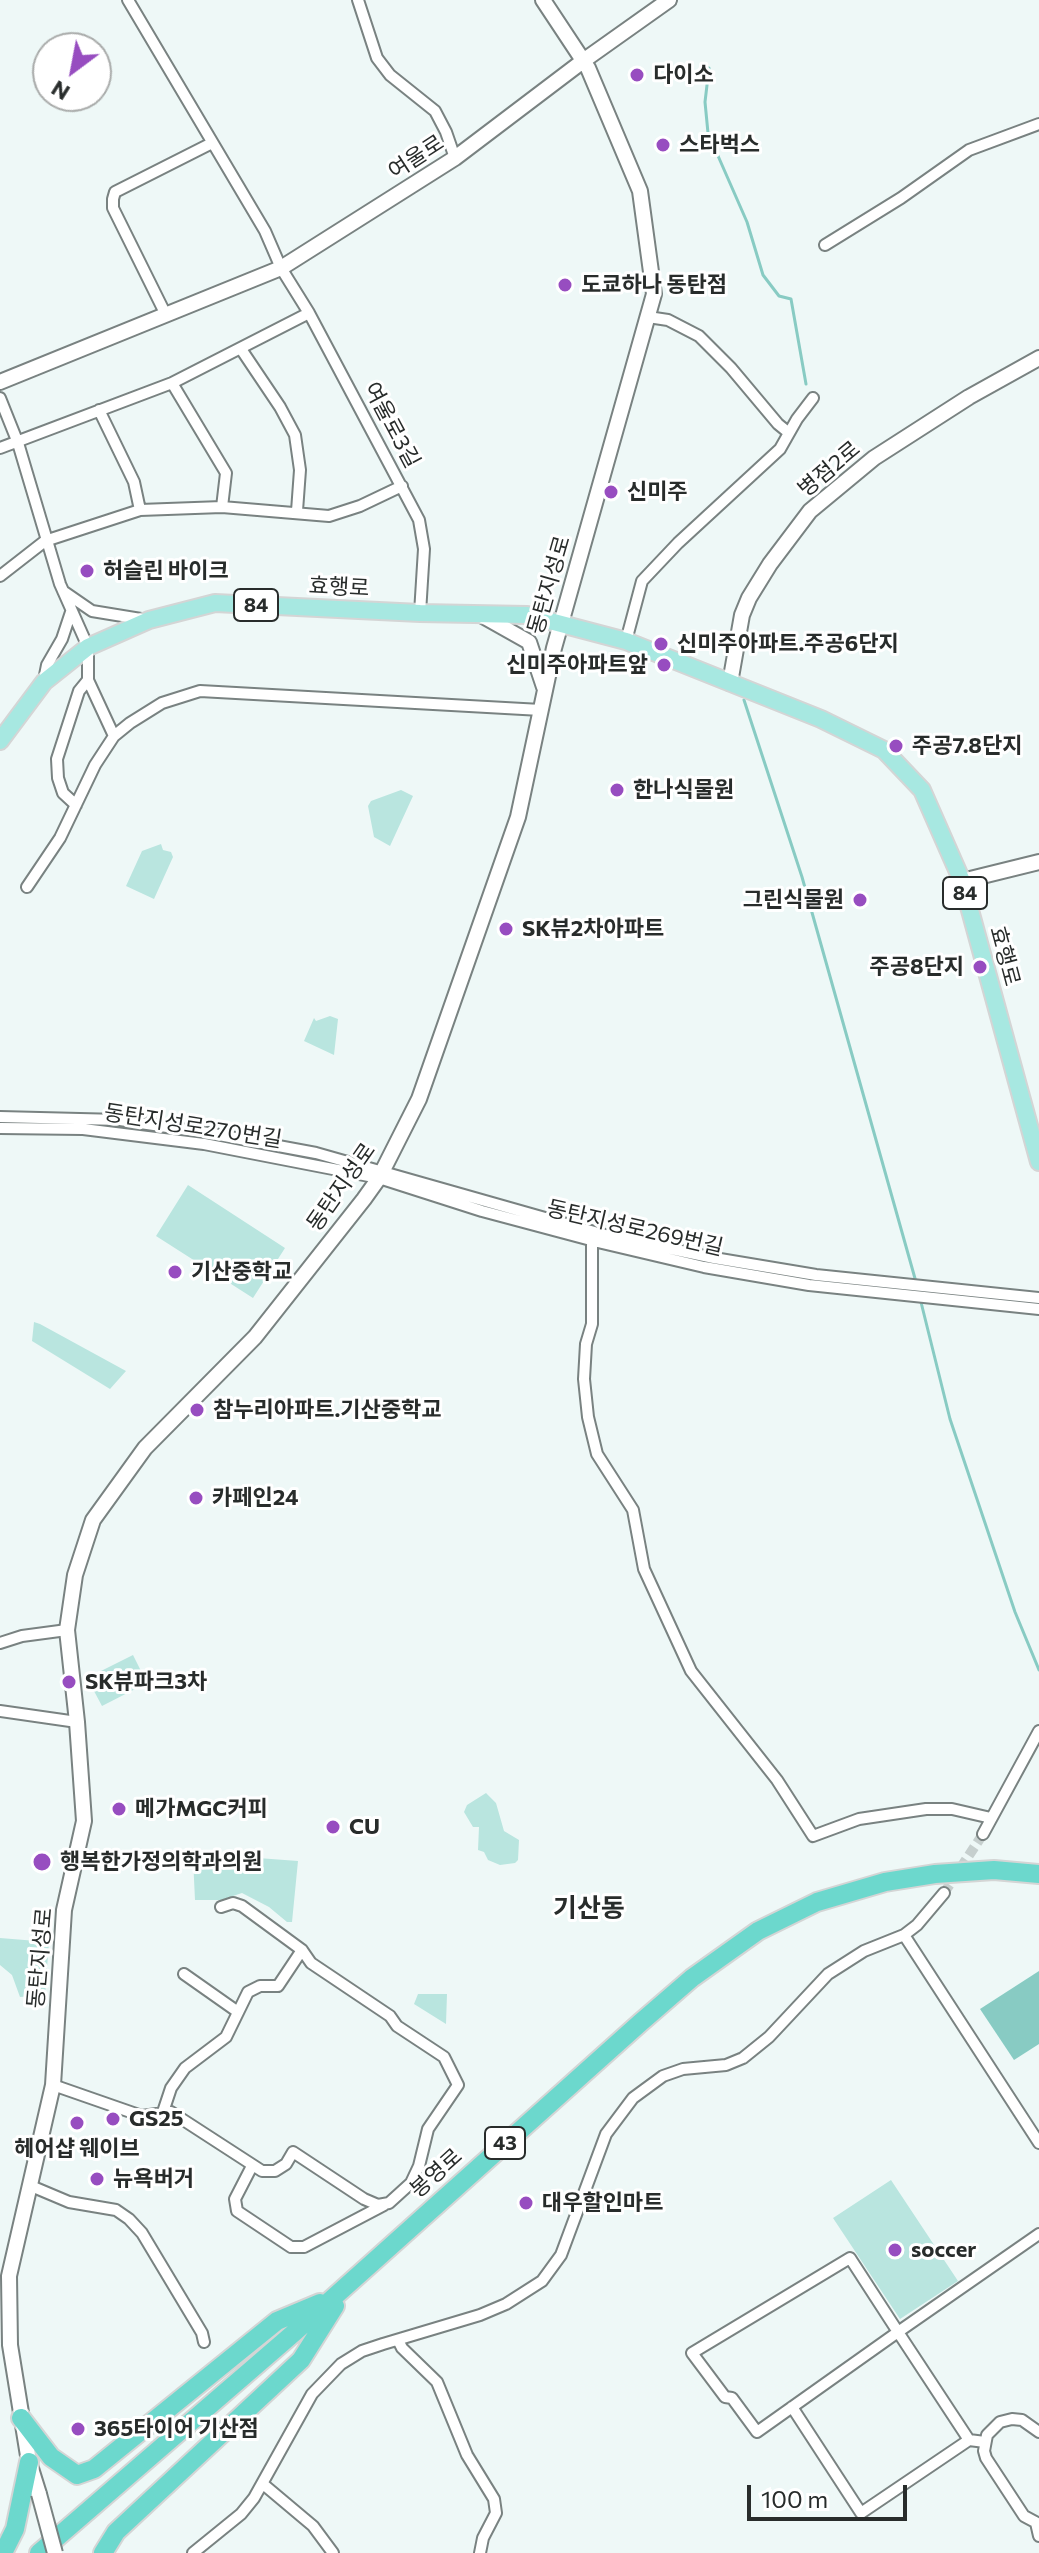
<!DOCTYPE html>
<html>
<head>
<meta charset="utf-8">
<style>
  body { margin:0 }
  #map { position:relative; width:1039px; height:2553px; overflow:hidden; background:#eef8f7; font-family:Commissioner,sans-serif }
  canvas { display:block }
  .north { position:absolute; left:32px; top:32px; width:80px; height:80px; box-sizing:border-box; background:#fff; border:2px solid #a9abaa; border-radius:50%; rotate:212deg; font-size:22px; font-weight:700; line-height:32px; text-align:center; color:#282c2b }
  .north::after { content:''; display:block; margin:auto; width:28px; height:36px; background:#974dc0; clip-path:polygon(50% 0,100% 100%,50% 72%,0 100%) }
  .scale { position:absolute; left:747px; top:2485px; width:160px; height:36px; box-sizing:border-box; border:4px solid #282c2b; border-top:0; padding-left:10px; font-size:24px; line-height:28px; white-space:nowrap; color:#282c2b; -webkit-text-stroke:6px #fff; paint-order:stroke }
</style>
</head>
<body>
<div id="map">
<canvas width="1039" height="2553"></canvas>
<div class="north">N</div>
<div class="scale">100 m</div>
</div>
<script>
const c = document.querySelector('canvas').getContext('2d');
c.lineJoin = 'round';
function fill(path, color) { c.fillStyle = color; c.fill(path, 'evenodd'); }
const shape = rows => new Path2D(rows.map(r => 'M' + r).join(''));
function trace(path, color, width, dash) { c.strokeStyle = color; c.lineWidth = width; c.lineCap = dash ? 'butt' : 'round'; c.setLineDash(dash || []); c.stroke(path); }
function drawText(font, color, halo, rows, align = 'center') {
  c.font = font + ' Commissioner,"Noto Sans KR",sans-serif'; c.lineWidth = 6; c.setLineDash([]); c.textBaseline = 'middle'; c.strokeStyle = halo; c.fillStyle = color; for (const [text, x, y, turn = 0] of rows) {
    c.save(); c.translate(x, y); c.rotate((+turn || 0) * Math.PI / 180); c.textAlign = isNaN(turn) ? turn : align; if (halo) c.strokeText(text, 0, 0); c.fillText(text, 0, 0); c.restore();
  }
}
fill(shape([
  [401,790,413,796,390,846,374,837,368,806,371,801],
  [161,844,163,850,171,852,173,857,154,899,126,886,142,851],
  [330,1016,338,1019,334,1055,304,1041,314,1018,316,1021],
  [188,1185,285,1248,253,1298,156,1236],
  [34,1322,40,1324,126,1371,110,1389,32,1341],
  [133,1655,147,1683,102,1706,87,1678],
  [486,1793,496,1803,504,1831,519,1840,518,1860,515,1863,500,1865,488,1860,484,1852,478,1850,479,1827,473,1827,464,1812,467,1805],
  [231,1856,298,1861,292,1922,287,1922,269,1907,242,1893,221,1900,195,1900,193,1858],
  [0,1938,49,1942,45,1995,20,1997,12,1975,0,1965],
  [418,1994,447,1994,446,2024,414,2004],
  [891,2180,958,2281,900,2319,833,2218]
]), '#b9e5df');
fill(shape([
  [1039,1971,1039,2044,1014,2060,980,2009]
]), '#88cbc3');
trace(shape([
  [709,68,705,102,708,133,747,222,763,275,779,296,791,299,806,384],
  [744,700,802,877,916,1282,950,1419,1015,1612,1039,1670]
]), '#88cbc3', 3);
trace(shape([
  [944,1893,983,1834]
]), '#c6cfce', 10, [10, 5]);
const street = shape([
  [128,0,265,231,281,268,309,313,419,520,424,549,420,613],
  [358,0,377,58,390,75,435,111,446,132,455,158],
  [825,245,901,198,969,150,1039,124],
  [166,315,113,208,113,199,115,192,212,143],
  [648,317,668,320,699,336,731,368,778,424,789,433],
  [241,349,280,407,295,435,300,470,297,511],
  [172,383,226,473,222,507],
  [0,398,18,443,60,584,88,647,88,680,114,736,95,765,60,838,27,887],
  [99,410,134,482,140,510],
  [0,448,172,383,309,313],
  [0,576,45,541,140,510,222,507,329,516,360,506,402,486],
  [63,591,92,611,147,620],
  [626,641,642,581,678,543,780,449,797,419,813,398],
  [44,680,47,665,62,639,71,612],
  [114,736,130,723,162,703,200,691,541,710],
  [76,805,63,793,58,778,57,759,79,691,88,680],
  [0,1117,120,1120,208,1133,316,1153,605,1235,714,1258,816,1275,1039,1298],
  [0,1128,83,1129,204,1144,379,1178,482,1211,602,1243,704,1267,809,1285,1039,1309],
  [592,1240,592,1324,586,1344,584,1379,588,1417,597,1454,633,1510,644,1569,691,1671,777,1780,813,1836,859,1819,926,1809,952,1809,991,1818],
  [0,1643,22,1636,67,1630],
  [0,1711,77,1722],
  [983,1834,1039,1731],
  [904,1935,1039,2143],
  [184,1974,238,2012],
  [53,2085,142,2116,171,2112,262,2171,275,2171,286,2164,293,2152,364,2199,378,2205,389,2203,411,2183,419,2166,428,2129,458,2085,444,2057,397,2026,390,2016,311,1963,302,1950,242,1906,233,1903,221,1907],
  [163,2112,171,2088,185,2068,226,2037,248,1992,260,1986,278,1986,302,1950],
  [252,2166,235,2199,237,2211,291,2247,304,2247,384,2205],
  [31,2186,69,2202,116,2210,129,2219,142,2233,202,2333,204,2342],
  [398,2340,402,2348,437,2382,467,2455,494,2499,496,2513,483,2538,480,2553],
  [792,2407,861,2513,969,2440],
  [1039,2432,1022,2420,1012,2419,1000,2422,987,2435,984,2451,986,2458,1024,2516,1039,2524],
  [985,2442,969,2440,898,2332,850,2258,692,2353,725,2397,732,2398,757,2432,898,2332,1039,2234],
  [263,2484,313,2526,333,2553],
  [1036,2523,1039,2536],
  [193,2553,241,2514,254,2498,312,2394,341,2364,362,2351,383,2344,480,2315,506,2304,542,2281,561,2255,606,2134,633,2098,663,2076,683,2069,726,2065,743,2058,769,2037,828,1974,864,1951,904,1935,917,1925,944,1893]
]);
const secondary = shape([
  [0,382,281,268,455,158,583,61,669,0],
  [481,615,529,642,544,687],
  [730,683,742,615,749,598,770,564,810,511,874,458,969,397,1039,358],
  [962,881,1039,862],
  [39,2494,29,2462,10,2345,9,2276,53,2085,64,1910,84,1821,77,1722,67,1630,75,1575,93,1520,145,1448,255,1337,364,1199,379,1178,419,1099,518,817,554,648,654,294,640,191,588,68,543,0]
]);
const primary = shape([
  [0,741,44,682,88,647,149,620,215,603,420,613,527,615,626,641,821,719,884,750,922,790,962,881,1039,1162]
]);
const highway = shape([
  [21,2418,51,2457,77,2475,94,2469,277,2321,320,2303],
  [3,2553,15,2529,29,2462],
  [39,2553,296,2331,640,2023,692,1978,758,1931,817,1902,885,1882,935,1874,994,1870,1039,1874],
  [103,2553,116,2532,301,2360,335,2306]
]);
trace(street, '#798281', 14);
trace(secondary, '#798281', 18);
trace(primary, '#d4d5d5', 20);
trace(highway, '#d4d5d5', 22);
trace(street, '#fff', 10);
trace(secondary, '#fff', 14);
trace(primary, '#a7e8e1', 16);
trace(highway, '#6cd8cd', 18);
const secondaryBridge = shape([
  [39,2494,55,2553]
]);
trace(secondaryBridge, '#798281', 18, []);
trace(secondaryBridge, '#fff', 14);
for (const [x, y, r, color] of [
  [637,75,8,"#974dc0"],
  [663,145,8,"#974dc0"],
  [565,285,8,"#974dc0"],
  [611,492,8,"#974dc0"],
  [87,571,8,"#974dc0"],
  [661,644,8,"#974dc0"],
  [664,665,8,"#974dc0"],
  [896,746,8,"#974dc0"],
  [617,790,8,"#974dc0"],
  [860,900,8,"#974dc0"],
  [506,929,8,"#974dc0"],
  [980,967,8,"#974dc0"],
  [175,1272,8,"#974dc0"],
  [197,1410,8,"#974dc0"],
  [196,1498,8,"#974dc0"],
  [69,1682,8,"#974dc0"],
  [119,1809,8,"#974dc0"],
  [333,1827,8,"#974dc0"],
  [42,1862,10,"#974dc0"],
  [113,2119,8,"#974dc0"],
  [77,2123,8,"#974dc0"],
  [97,2179,8,"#974dc0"],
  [526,2203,8,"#974dc0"],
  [895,2250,8,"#974dc0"],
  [78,2429,8,"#974dc0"]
]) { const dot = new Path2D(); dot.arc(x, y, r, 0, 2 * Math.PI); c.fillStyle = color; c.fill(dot); trace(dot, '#fff', 3); }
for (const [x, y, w] of [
  [256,605,44],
  [965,893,44],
  [505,2143,40]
]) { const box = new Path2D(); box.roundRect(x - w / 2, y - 16, w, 32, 6); c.fillStyle = '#fff'; c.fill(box); trace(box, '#282c2b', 2); }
drawText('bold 20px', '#282c2b', null, [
  ["84",256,605],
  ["84",965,893],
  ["43",505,2143]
]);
drawText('bold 22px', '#282c2b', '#fff', [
  ["다이소",653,75],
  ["스타벅스",679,145],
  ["도쿄하나 동탄점",581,285],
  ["신미주",627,492],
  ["허슬린 바이크",103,571],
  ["신미주아파트.주공6단지",677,644],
  ["신미주아파트앞",648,665,"right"],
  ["주공7.8단지",912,746],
  ["한나식물원",633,790],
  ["그린식물원",844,900,"right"],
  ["SK뷰2차아파트",522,929],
  ["주공8단지",964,967,"right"],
  ["기산중학교",191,1272],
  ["참누리아파트.기산중학교",213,1410],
  ["카페인24",212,1498],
  ["SK뷰파크3차",85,1682],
  ["메가MGC커피",135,1809],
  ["CU",349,1827],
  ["행복한가정의학과의원",60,1862],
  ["GS25",129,2119],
  ["헤어샵 웨이브",77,2149,"center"],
  ["뉴욕버거",113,2179],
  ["대우할인마트",542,2203],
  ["soccer",911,2250],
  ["365타이어 기산점",94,2429]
], 'left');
drawText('22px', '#282c2b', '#fff', [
  ["여울로",416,157,-33],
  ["여울로3길",392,425,62],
  ["병점2로",829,469,-40],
  ["동탄지성로",549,585,-74],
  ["효행로",339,587,3],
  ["효행로",1005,956,75],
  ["동탄지성로270번길",193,1126,9],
  ["동탄지성로",341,1187,-55],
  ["동탄지성로269번길",635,1228,13],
  ["동탄지성로",40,1958,-85],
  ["봉영로",436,2173,-42]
]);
drawText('bold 26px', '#282c2b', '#fff', [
  ["기산동",589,1908]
]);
</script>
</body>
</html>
